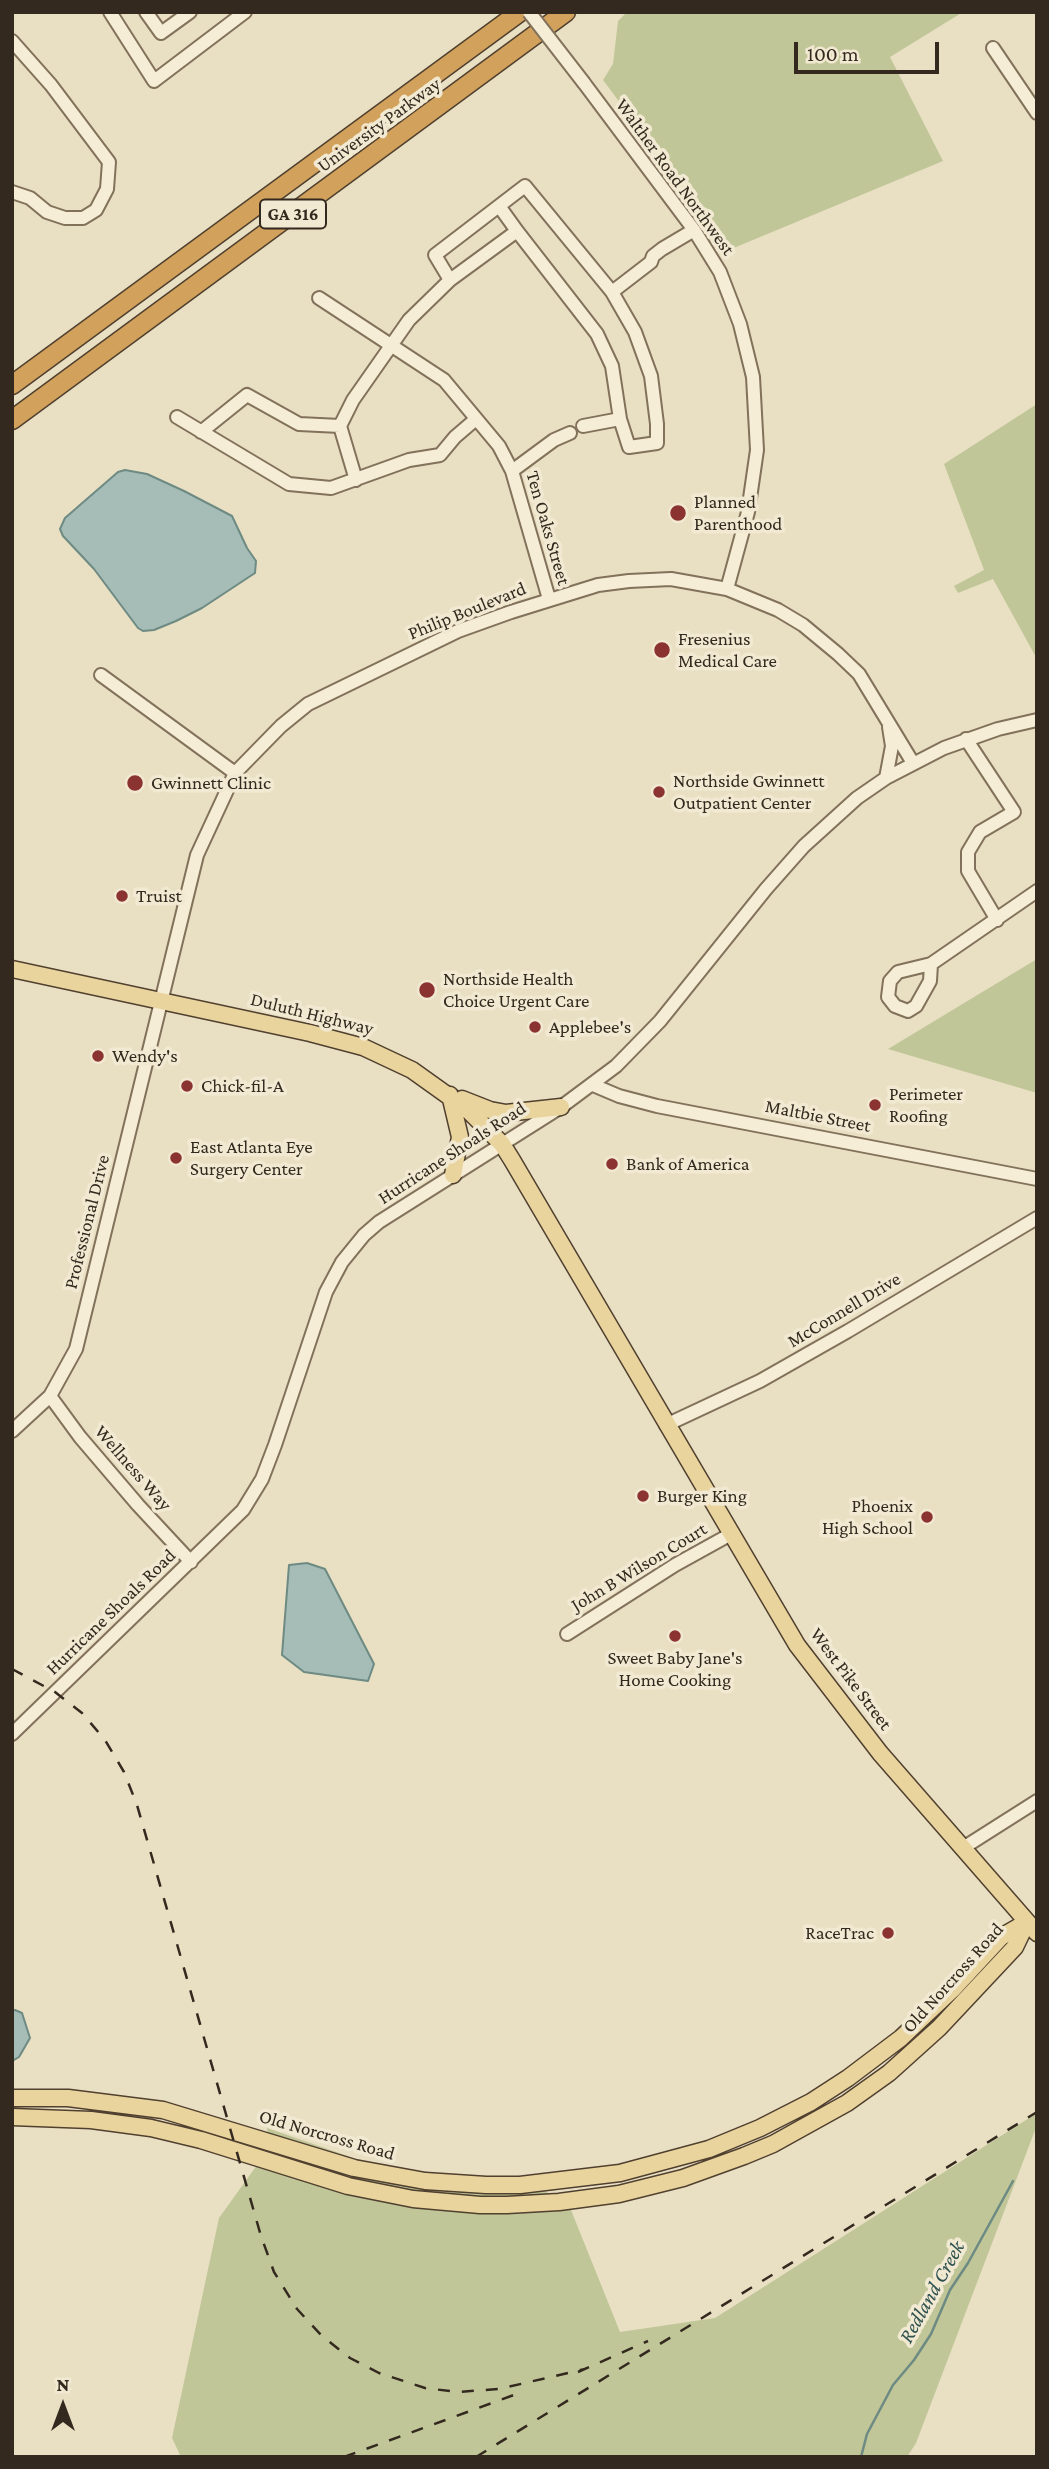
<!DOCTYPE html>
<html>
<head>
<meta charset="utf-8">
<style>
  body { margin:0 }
  #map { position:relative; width:1049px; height:2469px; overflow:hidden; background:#e9dfc3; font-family:"Crimson Pro",serif }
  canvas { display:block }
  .frame { position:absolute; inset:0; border:14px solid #33291e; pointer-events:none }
  .north { position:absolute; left:28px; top:2371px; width:70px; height:70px; -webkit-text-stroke:5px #f2e9d2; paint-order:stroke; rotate:0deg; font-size:19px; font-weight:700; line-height:28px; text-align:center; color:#33291e }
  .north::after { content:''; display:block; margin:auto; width:24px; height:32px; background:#33291e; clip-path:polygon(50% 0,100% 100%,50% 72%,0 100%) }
  .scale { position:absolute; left:794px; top:42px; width:145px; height:32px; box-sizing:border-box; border:4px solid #33291e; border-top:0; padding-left:9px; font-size:21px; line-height:24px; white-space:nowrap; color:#33291e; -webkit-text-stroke:5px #f2e9d2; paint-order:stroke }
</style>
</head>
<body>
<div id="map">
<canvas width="1049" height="2469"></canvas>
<div class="frame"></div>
<div class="north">N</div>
<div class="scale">100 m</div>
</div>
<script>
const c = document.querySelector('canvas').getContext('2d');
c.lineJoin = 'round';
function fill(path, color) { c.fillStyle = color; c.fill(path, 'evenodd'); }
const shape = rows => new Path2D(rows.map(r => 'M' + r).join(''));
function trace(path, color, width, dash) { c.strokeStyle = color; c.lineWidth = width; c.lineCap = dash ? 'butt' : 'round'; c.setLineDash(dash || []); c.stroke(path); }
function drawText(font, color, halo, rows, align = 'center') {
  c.font = font + ' "Crimson Pro",serif'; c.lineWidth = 7; c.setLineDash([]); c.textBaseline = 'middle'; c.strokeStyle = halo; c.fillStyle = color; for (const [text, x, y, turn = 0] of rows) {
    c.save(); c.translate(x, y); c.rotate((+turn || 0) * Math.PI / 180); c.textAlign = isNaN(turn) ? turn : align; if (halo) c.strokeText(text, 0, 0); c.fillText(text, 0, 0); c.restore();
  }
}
fill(shape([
  [627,12,963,12,890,57,943,161,724,252,696,205,603,80,613,64,618,21],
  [1037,404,1037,659,993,579,958,593,954,586,984,570,944,464],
  [1037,959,1037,1093,888,1049],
  [1037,2113,1037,2125,916,2443,907,2457,181,2457,172,2438,219,2218,270,2147,267,2128,449,2191,541,2188,571,2210,620,2332,715,2318]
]), '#c0c698');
const water = shape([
  [125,470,147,474,184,491,232,516,247,548,256,561,255,573,202,608,176,621,154,630,143,631,138,628,94,569,63,536,60,529,65,518,118,472,125,470],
  [307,1563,325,1569,374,1664,368,1681,304,1672,282,1655,289,1565,307,1563],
  [15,2010,22,2013,30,2038,19,2057,14,2060,12,2059,12,2011,15,2010]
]);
fill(water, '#a5bdb6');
trace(water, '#6d8a83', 2);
trace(shape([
  [861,2457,867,2434,893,2385,914,2360,931,2334,950,2290,968,2263,1013,2181]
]), '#6d8a83', 2.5);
const minor = shape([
  [110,12,154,81,245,12],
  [146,12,161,33,190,12],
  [12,41,51,85,109,162,107,189,96,210,83,218,65,218,47,212,30,198,12,192],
  [993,48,1037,113],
  [584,83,694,230,720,272,740,324,753,377,757,450,748,512,727,589],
  [499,206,517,231],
  [450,280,435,255,525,186,612,292,651,262,653,256,662,249,694,230],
  [612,292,635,332,651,376,657,424,657,443,629,447,620,419],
  [319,298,444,380,499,446,512,471,549,599],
  [177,417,289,484,331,488,409,460,440,455,455,437,476,419],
  [340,426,353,400,409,320,450,280,517,231,597,334,612,366,620,419,583,426],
  [201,432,247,395,299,424,340,426,356,480],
  [512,471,554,440,570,433],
  [101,675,235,773],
  [966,739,1014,812,980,832,968,852,968,871,997,920],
  [886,778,892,746,889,727],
  [931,964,930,981,916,1006,908,1011,895,1006,888,997,890,981,898,972,931,964],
  [931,964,1037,891],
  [593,1085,619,1096,657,1106,1037,1179],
  [50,1396,80,1437,138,1505,191,1562],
  [666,1425,760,1381,848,1331,1037,1218],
  [12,1431,50,1396,76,1349,197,855,235,773,281,726,308,704,458,631,511,612,598,585,629,581,671,579,727,589,778,610,803,625,838,654,859,674,913,763],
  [567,1634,675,1565,731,1534],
  [12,1734,243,1510,262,1479,275,1445,326,1292,342,1262,364,1235,379,1222,561,1107,616,1066,660,1021,766,889,804,846,857,798,886,778,944,748,998,729,1037,720],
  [963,1848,1037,1801]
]);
const major = shape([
  [12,969,310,1033,363,1047,412,1070,468,1110,502,1144,512,1160,797,1645,880,1753,1037,1933],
  [450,1095,460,1137,453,1175],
  [462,1099,490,1110,506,1113,561,1107],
  [12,2098,68,2098,163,2110,354,2168,425,2181,486,2185,520,2185,620,2173,709,2149,760,2128,811,2102,848,2078,901,2038,952,1990,1001,1937,1027,1922],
  [12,2117,91,2120,151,2128,201,2140,348,2186,413,2199,480,2205,507,2205,559,2202,619,2194,683,2178,744,2156,773,2144,847,2103,889,2073,939,2028,1015,1947,1027,1922]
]);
const highway = shape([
  [12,385,520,12],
  [12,420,566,12]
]);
trace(minor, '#82715b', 16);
trace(major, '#50402f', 19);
trace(highway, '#50402f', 21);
trace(minor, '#f5edd5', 12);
trace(major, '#ead49e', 16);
trace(highway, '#d2a15b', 18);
trace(shape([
  [12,1669,55,1692,82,1713,105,1740,124,1772,137,1805,261,2236,274,2272,297,2309,322,2336,350,2358,379,2373,425,2388,457,2392,499,2389,585,2369],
  [578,2372,648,2341],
  [344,2457,522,2392],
  [476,2457,1037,2112]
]), '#33291e', 2.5, [12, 12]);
const minorBridge = shape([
  [529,12,584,83]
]);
trace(minorBridge, '#82715b', 16, []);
trace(minorBridge, '#f5edd5', 12);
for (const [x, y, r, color] of [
  [678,513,9,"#8b3331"],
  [662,650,9,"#8b3331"],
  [135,783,9,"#8b3331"],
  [659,792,7,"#8b3331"],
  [122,896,7,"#8b3331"],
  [427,990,9,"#8b3331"],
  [535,1027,7,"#8b3331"],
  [98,1056,7,"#8b3331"],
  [187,1086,7,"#8b3331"],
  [875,1105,7,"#8b3331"],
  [176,1158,7,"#8b3331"],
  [612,1164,7,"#8b3331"],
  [643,1496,7,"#8b3331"],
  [927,1517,7,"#8b3331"],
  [675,1636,7,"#8b3331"],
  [888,1933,7,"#8b3331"]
]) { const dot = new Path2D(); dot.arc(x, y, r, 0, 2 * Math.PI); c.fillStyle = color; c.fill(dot); trace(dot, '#f2e9d2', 2.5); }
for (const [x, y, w] of [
  [293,214,66]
]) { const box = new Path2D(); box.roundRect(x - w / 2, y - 14.5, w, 29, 5); c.fillStyle = '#f2e9d2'; c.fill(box); trace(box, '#33291e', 2); }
drawText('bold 18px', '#33291e', null, [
  ["GA 316",293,214]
]);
drawText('19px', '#33291e', '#f2e9d2', [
  ["University Parkway",379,125,-36],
  ["Walther Road Northwest",675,177,54],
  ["Ten Oaks Street",548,528,74],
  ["Philip Boulevard",467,611,-22],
  ["Duluth Highway",312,1014,14],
  ["Maltbie Street",818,1116,11],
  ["Hurricane Shoals Road",452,1153,-33],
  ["Professional Drive",87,1222,-76],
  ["McConnell Drive",844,1310,-31],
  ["Wellness Way",133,1468,49],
  ["John B Wilson Court",639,1567,-31],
  ["Hurricane Shoals Road",111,1612,-44],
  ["West Pike Street",851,1679,53],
  ["Old Norcross Road",953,1978,-48],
  ["Old Norcross Road",327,2135,16]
]);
drawText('19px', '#33291e', '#f2e9d2', [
  ["Planned",694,502],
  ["Parenthood",694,524],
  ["Fresenius",678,639],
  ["Medical Care",678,661],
  ["Northside Gwinnett",673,781],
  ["Outpatient Center",673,803],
  ["Gwinnett Clinic",151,783],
  ["Truist",136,896],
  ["Northside Health",443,979],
  ["Choice Urgent Care",443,1001],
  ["Applebee's",549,1027],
  ["Wendy's",112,1056],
  ["Chick-fil-A",201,1086],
  ["Perimeter",889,1094],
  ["Roofing",889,1116],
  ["East Atlanta Eye",190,1147],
  ["Surgery Center",190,1169],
  ["Bank of America",626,1164],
  ["Burger King",657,1496],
  ["Phoenix",913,1506,"right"],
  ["High School",913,1528,"right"],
  ["Sweet Baby Jane's",675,1658,"center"],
  ["Home Cooking",675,1680,"center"],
  ["RaceTrac",874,1933,"right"]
], 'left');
drawText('italic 21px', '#2f5250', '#f2e9d2', [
  ["Redland Creek",932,2292,-61]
]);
</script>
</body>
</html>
